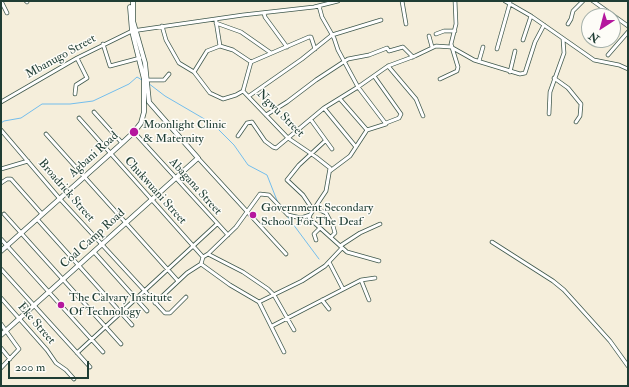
<!DOCTYPE html>
<html>
<head>
<meta charset="utf-8">
<style>
  body { margin:0 }
  #map { position:relative; width:629px; height:387px; overflow:hidden; background:#f5eedb; font-family:"IM FELL Double Pica",serif }
  canvas { display:block }
  .frame { position:absolute; inset:0; border:2px solid #1f3d34; pointer-events:none }
  .north { position:absolute; left:581px; top:8px; width:40px; height:40px; box-sizing:border-box; background:#fdfcf7; border:1px solid #a4b0a9; border-radius:50%; rotate:216deg; font-size:11px; font-weight:700; line-height:16px; text-align:center; color:#1f3d34 }
  .north::after { content:''; display:block; margin:auto; width:14px; height:18px; background:#b5179e; clip-path:polygon(50% 0,100% 100%,50% 72%,0 100%) }
  .scale { position:absolute; left:8px; top:361px; width:81px; height:18px; box-sizing:border-box; border:2px solid #1f3d34; border-top:0; padding-left:5px; font-size:12px; line-height:14px; white-space:nowrap; color:#1f3d34; -webkit-text-stroke:3px #fdfcf7; paint-order:stroke }
</style>
</head>
<body>
<div id="map">
<canvas width="629" height="387"></canvas>
<div class="frame"></div>
<div class="north">N</div>
<div class="scale">200 m</div>
</div>
<script>
const c = document.querySelector('canvas').getContext('2d');
c.lineJoin = 'round';
const shape = rows => new Path2D(rows.map(r => 'M' + r).join(''));
function trace(path, color, width, dash) { c.strokeStyle = color; c.lineWidth = width; c.lineCap = dash ? 'butt' : 'round'; c.setLineDash(dash || []); c.stroke(path); }
function drawText(font, color, halo, rows, align = 'center') {
  c.font = font + ' "IM FELL Double Pica",serif'; c.lineWidth = 3; c.setLineDash([]); c.textBaseline = 'middle'; c.strokeStyle = halo; c.fillStyle = color; for (const [text, x, y, turn = 0] of rows) {
    c.save(); c.translate(x, y); c.rotate((+turn || 0) * Math.PI / 180); c.textAlign = isNaN(turn) ? turn : align; if (halo) c.strokeText(text, 0, 0); c.fillText(text, 0, 0); c.restore();
  }
}
trace(shape([
  [148,83,165,96,213,124,234,145,248,165,267,175,278,203],
  [1,123,4,121,21,118,42,104,70,104,93,101,129,84,137,77,142,80],
  [287,216,319,259]
]), '#73bdec', 1);
const minor = shape([
  [1,1,7,13],
  [26,1,27,2],
  [402,1,406,24],
  [505,1,531,16,594,60,619,65,628,69],
  [593,1,628,26],
  [319,6,322,17,334,38,338,50,358,87,388,66,415,56,436,46,451,47,474,60,520,74,525,73,535,42,544,25],
  [264,13,265,17,287,47],
  [216,21,220,46],
  [216,23,241,32,271,53],
  [568,24,571,19,573,11,583,1],
  [162,26,166,40,179,63,194,72,210,93,223,99,236,95,243,91,251,62,309,37,311,37,315,49],
  [436,34,444,31,455,31],
  [429,36,432,47],
  [523,40,531,16],
  [103,44,110,66,140,58],
  [497,49,510,3],
  [608,55,628,32],
  [479,61,483,47],
  [388,66,416,99,423,116],
  [194,72,207,51,220,46,233,50,251,62],
  [510,72,515,51],
  [374,76,401,114,399,118,386,123],
  [554,78,568,88,581,104,580,116,576,122],
  [440,79,457,71,458,67,451,44,456,24,455,1],
  [147,80,164,80,169,74],
  [75,94,76,85,87,78,77,58],
  [249,96,302,59,332,35,381,20],
  [340,99,367,130],
  [1,102,77,58,132,31,243,15,314,7,338,1],
  [324,108,356,147],
  [94,112,122,143],
  [549,114,550,92,564,53,563,39],
  [266,115,287,102,316,80,348,59,369,55,387,48,389,51,403,47,413,57],
  [79,118,203,257],
  [311,120,332,149],
  [1,130,60,199,165,313,170,313,186,297],
  [134,132,228,235],
  [46,134,178,281],
  [238,136,247,123,252,122,265,141,273,147,276,148,324,108,358,87,386,124,367,130,350,156,330,171],
  [198,158,286,254],
  [1,169,28,161],
  [1,183,7,179,11,179,42,214],
  [315,208,326,213,333,226,335,233,331,237],
  [313,210,303,195,287,180,299,165,325,141],
  [4,214,121,344],
  [310,215,309,218,347,252,379,261],
  [37,219,132,325],
  [1,239,103,352],
  [316,240,314,234,320,228],
  [492,242,553,281,564,290,610,341,628,366],
  [340,246,360,233,380,224],
  [94,252,147,311],
  [208,254,243,272,268,289,274,295,294,330],
  [329,262,343,289],
  [201,264,230,285,259,302,284,352],
  [1,269,90,367],
  [361,280,375,278],
  [1,298,47,350,56,363,66,370,74,379],
  [322,300,329,309],
  [259,302,302,281,325,266,342,248],
  [155,303,187,273,201,264,203,257,208,254,236,227,260,194,269,195,288,215,301,218,310,215,326,191,330,168,316,157,288,138,243,91],
  [1,324,19,349,1,368],
  [272,326,361,280,369,300],
  [1,348,10,359],
  [77,353,217,224]
]);
const major = shape([
  [1,251,120,145,134,132,141,123,144,112,144,79,132,31,130,7],
  [1,335,198,158,149,102,145,63,133,21,133,1]
]);
trace(minor, '#3f584d', 4.5);
trace(major, '#3f584d', 5.5);
trace(minor, '#fff', 3);
trace(major, '#fff', 4);
for (const [x, y, r, color] of [
  [134,132,5,"#b5179e"],
  [253,215,4,"#b5179e"],
  [61,305,4,"#b5179e"]
]) { const dot = new Path2D(); dot.arc(x, y, r, 0, 2 * Math.PI); c.fillStyle = color; c.fill(dot); trace(dot, '#fdfcf7', 1.5); }
drawText('12px', '#1f3d34', '#fdfcf7', [
  ["Mbanugo Street",61,57,-29],
  ["Ngwu Street",280,114,45],
  ["Agbani Road",94,155,-42],
  ["Abagana Street",195,187,48],
  ["Broadrick Street",66,191,49],
  ["Chukwuani Street",155,191,48],
  ["Coal Camp Road",93,239,-42],
  ["Eke Street",36,324,49]
]);
drawText('12px', '#1f3d34', '#fdfcf7', [
  ["Moonlight Clinic",143,125],
  ["& Maternity",143,139],
  ["Government Secondary",261,208],
  ["School For The Deaf",261,222],
  ["The Calvary Institute",69,298],
  ["Of Technology",69,312]
], 'left');
</script>
</body>
</html>
